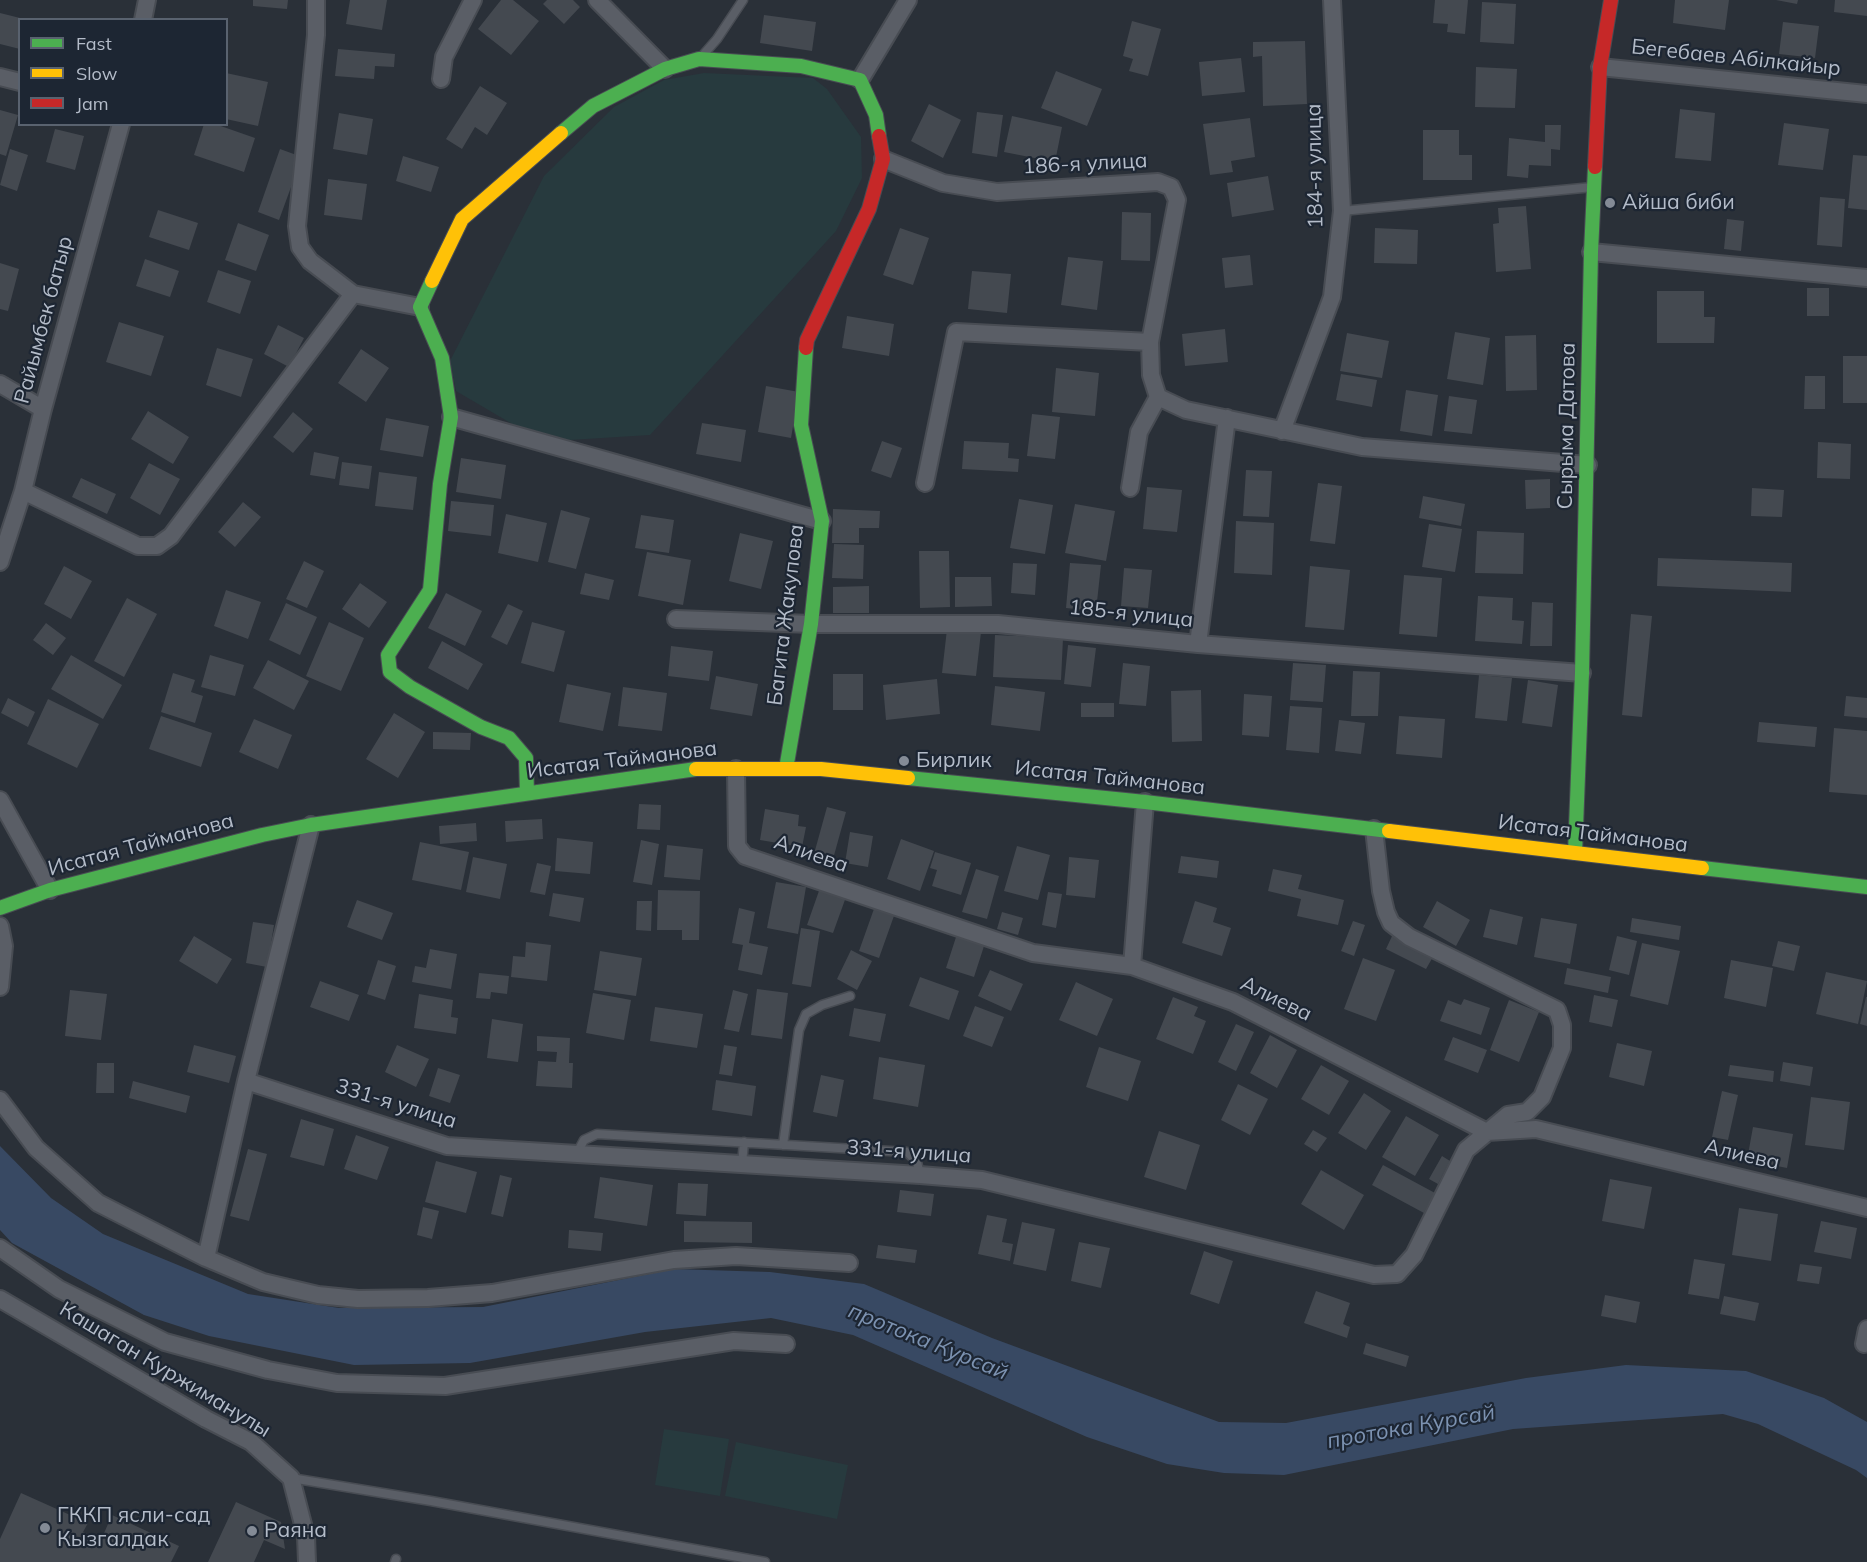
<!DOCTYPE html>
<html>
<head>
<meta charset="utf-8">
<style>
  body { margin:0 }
  #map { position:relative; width:1867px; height:1562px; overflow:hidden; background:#2a3038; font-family:Mulish,sans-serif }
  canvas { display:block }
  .legend { position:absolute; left:18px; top:18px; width:210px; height:108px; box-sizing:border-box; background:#1d2633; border:2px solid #59626f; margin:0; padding:8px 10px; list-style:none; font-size:18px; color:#b4bcc9 }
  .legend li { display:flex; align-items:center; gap:12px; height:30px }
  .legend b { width:30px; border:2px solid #59626f }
</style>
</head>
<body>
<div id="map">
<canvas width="1867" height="1562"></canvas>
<ul class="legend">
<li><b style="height:8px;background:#4caf50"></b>Fast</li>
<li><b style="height:8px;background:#ffc107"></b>Slow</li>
<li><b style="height:8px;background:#c62828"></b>Jam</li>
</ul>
</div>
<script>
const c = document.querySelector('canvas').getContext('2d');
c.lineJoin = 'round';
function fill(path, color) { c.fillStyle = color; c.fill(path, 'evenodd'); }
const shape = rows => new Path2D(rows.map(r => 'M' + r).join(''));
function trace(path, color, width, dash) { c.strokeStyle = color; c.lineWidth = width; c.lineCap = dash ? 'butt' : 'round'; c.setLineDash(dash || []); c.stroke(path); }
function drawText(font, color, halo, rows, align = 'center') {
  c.font = font + ' Mulish,sans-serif'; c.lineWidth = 4.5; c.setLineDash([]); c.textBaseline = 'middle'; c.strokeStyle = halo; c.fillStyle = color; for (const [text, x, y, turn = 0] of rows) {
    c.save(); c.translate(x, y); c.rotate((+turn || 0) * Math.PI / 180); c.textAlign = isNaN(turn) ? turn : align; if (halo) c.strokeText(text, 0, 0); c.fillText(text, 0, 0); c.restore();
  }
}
fill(shape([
  [704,73,813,78,827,89,861,137,862,178,836,231,650,435,570,440,514,425,456,391,450,361,544,176,614,107,664,80],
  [664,1429,729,1439,720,1496,655,1485],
  [736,1442,848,1465,837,1519,725,1496]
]), '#273a3e');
fill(shape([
  [0,1146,51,1198,103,1234,248,1294,339,1308,483,1307,674,1269,770,1272,864,1284,992,1338,1219,1422,1286,1423,1526,1378,1626,1365,1746,1371,1824,1398,1867,1422,1867,1478,1856,1470,1758,1424,1723,1414,1513,1429,1284,1475,1224,1473,1167,1464,1087,1437,853,1335,771,1318,645,1332,470,1363,354,1365,209,1336,144,1315,12,1243,0,1230]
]), '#384963');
fill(shape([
  [253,0,288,0,287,9,253,6],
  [350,0,387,0,382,30,346,24],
  [501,0,513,0,539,21,511,55,478,29],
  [547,0,573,0,580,7,564,24,543,4],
  [1435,0,1468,0,1465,34,1447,32,1448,24,1433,23],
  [1675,0,1729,0,1725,30,1673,23],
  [1776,0,1798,0,1797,4],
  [1835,0,1867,0,1867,16,1834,12],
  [1482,2,1516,4,1514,44,1480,42],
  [0,13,20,18,20,49,0,44],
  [764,15,816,22,812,51,760,43],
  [1132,21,1161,29,1148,76,1129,71,1133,59,1123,56],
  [1783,22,1819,26,1815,58,1779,54],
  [1305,41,1307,104,1263,106,1262,56,1253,57,1253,42],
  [338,49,395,54,394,67,375,66,374,79,335,76],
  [1241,58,1245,92,1202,96,1199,62],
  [1476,67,1517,69,1515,108,1475,107],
  [1056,71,1102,89,1087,126,1041,108],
  [226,73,268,82,258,126,226,119],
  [480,86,507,103,487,135,475,127,462,149,446,139],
  [929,104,961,120,943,158,911,141],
  [1680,109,1715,113,1711,161,1675,158],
  [0,110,18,115,6,156,0,154],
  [977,112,1003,115,997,157,972,153],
  [339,113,373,119,367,155,333,149],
  [1012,116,1062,127,1055,162,1004,152],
  [1250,118,1255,157,1231,161,1233,172,1210,175,1203,124],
  [1784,123,1829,129,1823,170,1778,165],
  [204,124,215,124,255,138,244,172,194,155],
  [1545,125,1561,125,1560,150,1551,149,1551,166,1529,165,1528,178,1507,176,1509,138,1545,142],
  [55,129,84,136,75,170,46,162],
  [1423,130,1459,130,1459,155,1472,155,1472,180,1423,180],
  [10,149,28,155,17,191,0,185],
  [280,149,302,157,279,220,258,212],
  [1853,155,1867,156,1867,210,1848,208],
  [403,156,439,167,431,192,396,181],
  [1268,176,1274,210,1232,217,1227,183],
  [328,179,367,184,362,220,324,215],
  [1820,197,1845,199,1842,247,1817,245],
  [1526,206,1531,269,1496,272,1493,224,1499,223,1498,208],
  [158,210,198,223,189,250,149,237],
  [1122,212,1151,213,1150,261,1121,260],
  [1727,219,1744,221,1741,251,1724,249],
  [238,223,269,235,256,271,225,260],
  [900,228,929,238,913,285,883,275],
  [1375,228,1418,230,1417,264,1374,263],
  [1250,255,1253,285,1225,288,1222,258],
  [1068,257,1103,261,1097,310,1061,305],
  [145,259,179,271,170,297,136,286],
  [0,263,19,269,8,311,0,309],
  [218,270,251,281,240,314,207,302],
  [972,271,1011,274,1007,313,968,309],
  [1807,288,1829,288,1829,316,1807,316],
  [1657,291,1704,291,1704,317,1715,317,1714,343,1657,343],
  [847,316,894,324,889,356,842,348],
  [119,322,164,336,151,376,106,362],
  [278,325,304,338,289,367,264,354],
  [1225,329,1228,362,1185,366,1182,334],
  [1455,332,1490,338,1483,385,1447,379],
  [1347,333,1389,341,1382,378,1340,371],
  [1536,335,1537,390,1506,391,1505,336],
  [217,348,253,359,241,397,206,385],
  [361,349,389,368,366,402,338,383],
  [1843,356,1867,356,1867,403,1843,403],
  [1056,368,1099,373,1095,416,1052,412],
  [1341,374,1377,380,1372,407,1336,400],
  [1805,376,1825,376,1825,409,1804,409],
  [766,386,799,392,791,438,758,432],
  [1406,390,1438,395,1432,436,1400,431],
  [1449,396,1477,400,1472,434,1444,431],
  [148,411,189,437,173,464,131,439],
  [293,412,313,429,293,453,273,437],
  [1032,414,1060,417,1055,459,1027,456],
  [386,418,429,426,423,457,380,450],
  [702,423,746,430,741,462,696,454],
  [882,441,902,448,891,478,871,471],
  [964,441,1009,443,1008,458,1019,459,1018,472,962,469],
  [1818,442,1851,444,1850,479,1817,478],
  [314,452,339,457,335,479,310,475],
  [461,458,506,465,501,499,456,492],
  [342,462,372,466,369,489,339,485],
  [149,463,180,479,160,515,130,498],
  [1246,470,1272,471,1269,517,1243,516],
  [379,472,417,477,413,510,375,506],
  [81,478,116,494,107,514,72,497],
  [1550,479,1550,508,1526,509,1525,480],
  [1318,483,1342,486,1335,544,1310,541],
  [1147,487,1182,490,1177,532,1143,529],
  [1752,488,1784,490,1782,517,1751,516],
  [1423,496,1465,504,1461,526,1419,518],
  [1019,499,1053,505,1045,554,1010,548],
  [451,501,494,505,491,536,448,531],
  [243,502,261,517,235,547,218,532],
  [1075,504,1115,511,1106,561,1065,553],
  [833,509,880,511,879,528,859,528,859,543,832,543],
  [561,510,590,518,576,569,548,562],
  [506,514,547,523,538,562,498,553],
  [641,515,674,520,669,553,635,548],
  [1236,521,1274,523,1272,575,1234,573],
  [1429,524,1462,529,1455,572,1422,567],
  [1477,531,1524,533,1523,574,1475,573],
  [740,533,773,541,761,589,729,581],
  [834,544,864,545,863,579,832,578],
  [919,551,949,551,950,607,920,608],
  [647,552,691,560,683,605,638,596],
  [1658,558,1792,563,1791,592,1657,586],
  [304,561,324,571,307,608,286,599],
  [1013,563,1037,564,1035,595,1011,593],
  [1070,563,1101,565,1096,611,1066,608],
  [64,566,92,581,71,619,44,604],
  [1310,566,1350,570,1344,630,1305,627],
  [1124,568,1152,570,1148,608,1121,606],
  [585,573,614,580,609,600,580,594],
  [1404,575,1442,578,1437,637,1399,634],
  [955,577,991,577,992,606,955,607],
  [360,583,387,602,369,628,342,609],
  [869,586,869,613,833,613,833,587],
  [226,590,261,602,248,639,214,626],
  [446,593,482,611,465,646,428,628],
  [1478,596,1513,598,1512,620,1524,621,1522,644,1475,641],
  [127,598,157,614,124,677,94,661],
  [1532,602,1553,603,1552,646,1530,646],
  [286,603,317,617,300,655,269,640],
  [508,604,523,611,507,645,491,637],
  [1631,614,1652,616,1642,717,1622,715],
  [329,622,364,638,341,691,306,676],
  [532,622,565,631,554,672,521,663],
  [46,623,66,638,53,655,33,640],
  [947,629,981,632,976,676,942,673],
  [995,635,1063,638,1061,680,993,677],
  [442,641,483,664,468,690,428,668],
  [1068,645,1096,648,1091,687,1064,684],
  [671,646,713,651,709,681,668,676],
  [71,655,122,685,103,719,51,689],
  [210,655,244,665,235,696,201,687],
  [268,660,309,681,294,710,253,688],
  [1123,663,1150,666,1146,706,1119,704],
  [1293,663,1326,665,1323,702,1290,700],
  [1353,671,1380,672,1378,716,1351,716],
  [173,673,195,680,191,692,203,696,195,723,161,712],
  [833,674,863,674,863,710,833,710],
  [1479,675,1512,678,1507,721,1475,718],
  [716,676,758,684,752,716,710,709],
  [937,679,940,714,886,720,883,685],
  [1528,680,1558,685,1552,727,1522,723],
  [567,684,611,693,603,731,559,722],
  [995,686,1045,692,1040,731,991,725],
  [623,687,667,693,662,731,618,726],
  [1201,690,1202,741,1172,742,1171,691],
  [1244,694,1272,696,1269,737,1242,735],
  [1846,696,1867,698,1867,718,1844,716],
  [8,698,35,712,28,727,1,713],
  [48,699,99,724,77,768,27,744],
  [1081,703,1114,703,1114,717,1081,717],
  [1290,706,1322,708,1319,753,1286,750],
  [394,713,425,732,398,778,366,759],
  [161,716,212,733,201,767,149,749],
  [1399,716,1445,719,1442,758,1396,754],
  [254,719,292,735,278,769,239,752],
  [1339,720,1365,723,1361,754,1335,751],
  [1759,722,1817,727,1815,747,1757,742],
  [1834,728,1867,731,1867,795,1829,792],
  [433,732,471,733,470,750,433,749],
  [639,804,661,805,660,830,637,829],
  [827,807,846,812,833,859,814,854],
  [765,809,799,815,798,826,806,827,802,847,760,840],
  [542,819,543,839,506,842,505,821],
  [476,823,477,841,440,844,439,826],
  [850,832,873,836,868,867,845,863],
  [557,838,593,842,590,874,555,871],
  [901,839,934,851,920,891,887,879],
  [641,840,659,844,652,885,633,882],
  [420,842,469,852,461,890,412,880],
  [667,845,703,849,700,880,664,877],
  [1017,846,1050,855,1038,900,1004,891],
  [935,852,971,863,961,895,932,886,937,870,930,868],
  [1181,856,1219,861,1217,878,1178,873],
  [473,857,507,864,500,899,466,892],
  [1069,857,1099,860,1095,898,1066,895],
  [537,863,551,866,545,895,530,892],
  [976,869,999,876,987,919,962,912],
  [1273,869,1302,875,1298,889,1344,900,1338,925,1297,916,1301,899,1268,891],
  [776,882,806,887,798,934,767,928],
  [820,888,846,897,833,933,807,925],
  [658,890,700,891,699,940,682,940,682,930,657,930],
  [1048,892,1062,894,1056,928,1042,925],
  [553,893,584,898,580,922,549,916],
  [357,900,393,913,382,940,347,927],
  [637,901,652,901,651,931,636,930],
  [1195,901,1217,908,1213,922,1231,928,1222,956,1182,943],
  [1437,901,1470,920,1456,946,1423,927],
  [875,906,895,913,879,958,859,951],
  [739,908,755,912,749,943,768,947,762,975,738,970,743,945,732,943],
  [1490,909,1523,917,1517,945,1483,937],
  [1002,912,1023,918,1018,935,997,929],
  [1541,918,1577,924,1570,964,1534,957],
  [1632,918,1681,926,1679,940,1630,932],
  [1353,921,1365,925,1354,956,1341,951],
  [253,922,274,925,267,967,246,963],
  [801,928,820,931,811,987,792,984],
  [957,934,985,943,974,977,946,968],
  [1393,934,1434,955,1426,969,1386,949],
  [194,936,232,959,217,984,179,961],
  [1617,936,1637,941,1629,975,1609,970],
  [1778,941,1800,946,1794,971,1772,966],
  [526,942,551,945,547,981,511,977,513,956,525,957],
  [1642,943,1680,951,1668,1005,1630,996],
  [430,949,457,954,451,989,412,982,415,966,426,968],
  [851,950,872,961,857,990,837,979],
  [600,951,642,958,636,996,594,990],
  [1363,958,1395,970,1376,1021,1344,1009],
  [378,960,396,966,385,1000,367,994],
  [1731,960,1773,968,1766,1007,1724,998],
  [1567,968,1611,977,1608,993,1564,984],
  [990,970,1023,984,1011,1011,978,996],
  [1826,972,1867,981,1858,1024,1816,1014],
  [479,973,509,976,507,994,491,992,490,999,476,998],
  [920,977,959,991,949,1020,909,1006],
  [320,981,359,995,349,1021,310,1007],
  [1076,982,1113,999,1097,1036,1059,1020],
  [757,989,788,993,782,1039,751,1035],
  [70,990,107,994,101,1040,65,1036],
  [733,990,748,994,739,1032,724,1029],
  [593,993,631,1000,624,1040,586,1033],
  [419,994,453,1000,451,1017,458,1018,456,1034,414,1028],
  [1594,995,1618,1000,1612,1027,1589,1022],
  [1173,997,1198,1007,1194,1016,1206,1021,1193,1054,1156,1039],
  [1866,997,1867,997,1867,1026,1860,1024],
  [1464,999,1490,1008,1481,1035,1440,1021,1448,1000,1461,1005],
  [1509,1000,1539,1012,1519,1062,1490,1050],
  [975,1006,1004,1017,992,1047,963,1036],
  [655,1007,703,1014,697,1048,650,1041],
  [854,1008,886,1014,880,1042,849,1036],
  [492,1019,523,1024,518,1062,487,1058],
  [1236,1024,1254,1032,1236,1071,1218,1062],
  [1270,1035,1297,1050,1277,1088,1250,1073],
  [537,1036,570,1038,569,1063,573,1063,572,1088,536,1086,538,1061,556,1062,557,1052,537,1051],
  [1453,1037,1487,1050,1478,1073,1444,1060],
  [1617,1043,1652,1051,1644,1086,1609,1077],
  [194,1045,236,1056,229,1083,187,1072],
  [397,1045,429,1059,416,1087,385,1072],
  [724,1045,737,1047,732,1076,719,1074],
  [1099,1047,1141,1061,1128,1101,1086,1087],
  [879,1057,925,1065,918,1107,873,1099],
  [1783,1062,1813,1067,1810,1086,1780,1081],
  [97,1063,114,1063,114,1093,96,1093],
  [1321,1065,1349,1081,1329,1115,1301,1099],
  [1730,1065,1774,1071,1773,1082,1728,1076],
  [438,1068,460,1075,450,1103,429,1096],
  [821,1075,844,1080,837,1117,813,1112],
  [716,1080,756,1086,752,1116,712,1110],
  [133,1081,190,1096,186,1113,129,1098],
  [1238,1084,1268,1099,1250,1135,1221,1120],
  [1722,1091,1738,1095,1728,1140,1712,1137],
  [1364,1093,1391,1111,1366,1150,1338,1133],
  [1811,1097,1850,1102,1844,1150,1805,1145],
  [1406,1116,1439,1135,1415,1176,1382,1157],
  [301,1119,334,1129,324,1166,290,1157],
  [1753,1127,1793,1134,1787,1168,1747,1160],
  [1313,1130,1327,1138,1317,1152,1304,1144],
  [1159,1131,1200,1145,1186,1190,1144,1177],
  [356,1135,389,1147,377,1180,344,1169],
  [248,1149,267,1154,249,1221,230,1216],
  [1442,1156,1450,1161,1438,1184,1429,1179],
  [436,1161,477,1172,466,1213,425,1202],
  [1383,1165,1435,1193,1424,1213,1372,1185],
  [1321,1170,1364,1195,1344,1230,1301,1204],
  [500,1175,512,1178,503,1217,491,1214],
  [600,1177,653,1185,647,1226,594,1218],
  [1610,1179,1652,1187,1644,1229,1602,1221],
  [678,1183,708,1184,706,1216,676,1214],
  [900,1190,934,1194,931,1216,897,1212],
  [423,1207,439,1211,432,1239,417,1235],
  [1739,1208,1778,1214,1771,1261,1732,1255],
  [987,1215,1007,1219,1002,1242,1013,1244,1010,1261,978,1254],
  [684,1221,752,1222,752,1243,684,1242],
  [1821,1221,1857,1228,1851,1259,1814,1252],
  [1022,1222,1055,1229,1046,1271,1013,1264],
  [569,1230,603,1233,601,1251,568,1248],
  [1079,1242,1110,1248,1101,1288,1071,1281],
  [878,1245,917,1250,915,1263,876,1258],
  [1204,1251,1233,1261,1219,1304,1190,1294],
  [1694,1259,1725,1264,1719,1299,1688,1294],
  [1800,1264,1822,1267,1819,1284,1797,1281],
  [1316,1291,1350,1303,1343,1324,1350,1327,1347,1338,1304,1323],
  [1605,1295,1640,1302,1636,1323,1601,1316],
  [1724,1296,1759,1303,1755,1321,1720,1314],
  [1366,1343,1409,1356,1406,1367,1363,1354],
  [21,1493,88,1523,83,1532,101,1540,112,1515,179,1546,171,1562,0,1562,0,1539],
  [236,1502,281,1522,285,1549,264,1540,254,1562,208,1562]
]), '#444950');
const lane = shape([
  [703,55,717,39,743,0],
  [1342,211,1593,187],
  [783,1145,799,1030,806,1014,822,1005,850,996],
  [577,1153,584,1140,597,1134,907,1152,917,1162,920,1175],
  [742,1164,744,1142],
  [291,1478,431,1501,765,1562],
  [395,1562,396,1559]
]);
const street = shape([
  [316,0,316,35,297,226,300,247,310,261,353,294,420,307],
  [597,0,665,69],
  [143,20,147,0],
  [1600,67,1867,94],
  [0,77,20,82],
  [441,79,444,57,473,0],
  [860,80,908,0],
  [883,159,943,183,997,192,1158,182,1171,187,1177,200,1150,342,1151,375,1158,397,1139,432,1130,488],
  [1591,252,1867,278],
  [0,384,43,409],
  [1158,397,1186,410,1362,447,1588,465],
  [451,417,822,521],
  [1282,431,1332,297,1342,211,1332,0],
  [925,483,956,332,1150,342],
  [23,491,138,546,157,546,171,536,353,294],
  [0,562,23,491,43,409,121,124],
  [676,619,811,624,998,624,1198,644,1582,673],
  [1198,644,1227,418],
  [736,769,737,846,745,856,1033,953,1132,966,1233,1002,1487,1132,1536,1129,1867,1208],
  [0,800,50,890],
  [0,926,4,946,0,987],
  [1132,966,1145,802],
  [246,1081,447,1146,920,1175,982,1180,1374,1275,1397,1274,1414,1255,1466,1150,1508,1115,1527,1112,1542,1097,1562,1048,1562,1025,1557,1010,1409,937,1391,923,1386,912,1381,891,1374,829],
  [0,1100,36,1148,98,1203,206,1258,263,1282,318,1295,358,1299,428,1298,492,1293,674,1260,736,1256,849,1263],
  [0,1248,59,1289,165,1342,268,1370,337,1383,445,1386,734,1341,786,1344],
  [206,1258,246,1081,311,825],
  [0,1299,206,1419,251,1442,291,1478,306,1536,307,1562],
  [1864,1344,1867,1329]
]);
const fast = shape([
  [561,133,593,106,665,69,699,59,801,66,860,80,876,115,879,136],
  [432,281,420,307,442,358,451,417,440,484,430,590,388,655,390,672,410,687,481,727,509,738,526,758,527,793],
  [786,769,811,624,822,521,801,425,806,348],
  [908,778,1145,802,1389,831],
  [1575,853,1582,673,1591,252,1595,167],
  [1702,868,1867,887],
  [0,908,50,890,262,835,311,825,696,769]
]);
const slow = shape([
  [432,281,462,219,561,133],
  [696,769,821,769,908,778],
  [1389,831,1702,868]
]);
const jam = shape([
  [1595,167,1600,67,1611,0],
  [806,348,807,340,869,209,883,159,879,136]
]);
trace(lane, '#484c53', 11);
trace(street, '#484c53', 20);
trace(fast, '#484c53', 16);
trace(slow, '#484c53', 16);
trace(jam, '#484c53', 16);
trace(lane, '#5a5e66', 8);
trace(street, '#5a5e66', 16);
trace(fast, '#4caf50', 14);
trace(slow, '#ffc107', 14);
trace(jam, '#c62828', 14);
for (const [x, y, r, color] of [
  [1610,203,6,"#848b96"],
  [904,761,6,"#848b96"],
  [45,1528,6,"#848b96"],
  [252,1531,6,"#848b96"]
]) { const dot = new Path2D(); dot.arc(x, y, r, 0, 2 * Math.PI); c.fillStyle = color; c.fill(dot); trace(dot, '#1d2633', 2); }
drawText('21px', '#b4bcc9', '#1d2633', [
  ["Бегебаев Абілкайыр",1736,58,6],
  ["186-я улица",1085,164,-3],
  ["184-я улица",1315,166,-91],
  ["Райымбек батыр",44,320,-75],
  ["Сырыма Датова",1567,426,-89],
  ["185-я улица",1131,614,6],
  ["Багита Жакупова",786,615,-83],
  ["Исатая Тайманова",622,760,-7],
  ["Исатая Тайманова",1110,778,6],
  ["Исатая Тайманова",1593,834,7],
  ["Исатая Тайманова",141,845,-15],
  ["Алиева",811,854,19],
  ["Алиева",1276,999,26],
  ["331-я улица",396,1104,17],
  ["331-я улица",909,1152,4],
  ["Алиева",1742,1155,13],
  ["Кашаган Куржиманулы",165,1370,31]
]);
drawText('21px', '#b4bcc9', '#1d2633', [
  ["Айша биби",1622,203],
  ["Бирлик",916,761],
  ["ГККП ясли-сад",57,1516],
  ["Кызгалдак",57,1540],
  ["Раяна",264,1531]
], 'left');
drawText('italic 22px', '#7c92b1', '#1d2633', [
  ["протока Курсай",928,1342,22],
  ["протока Курсай",1411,1427,-10]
]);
</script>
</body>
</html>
